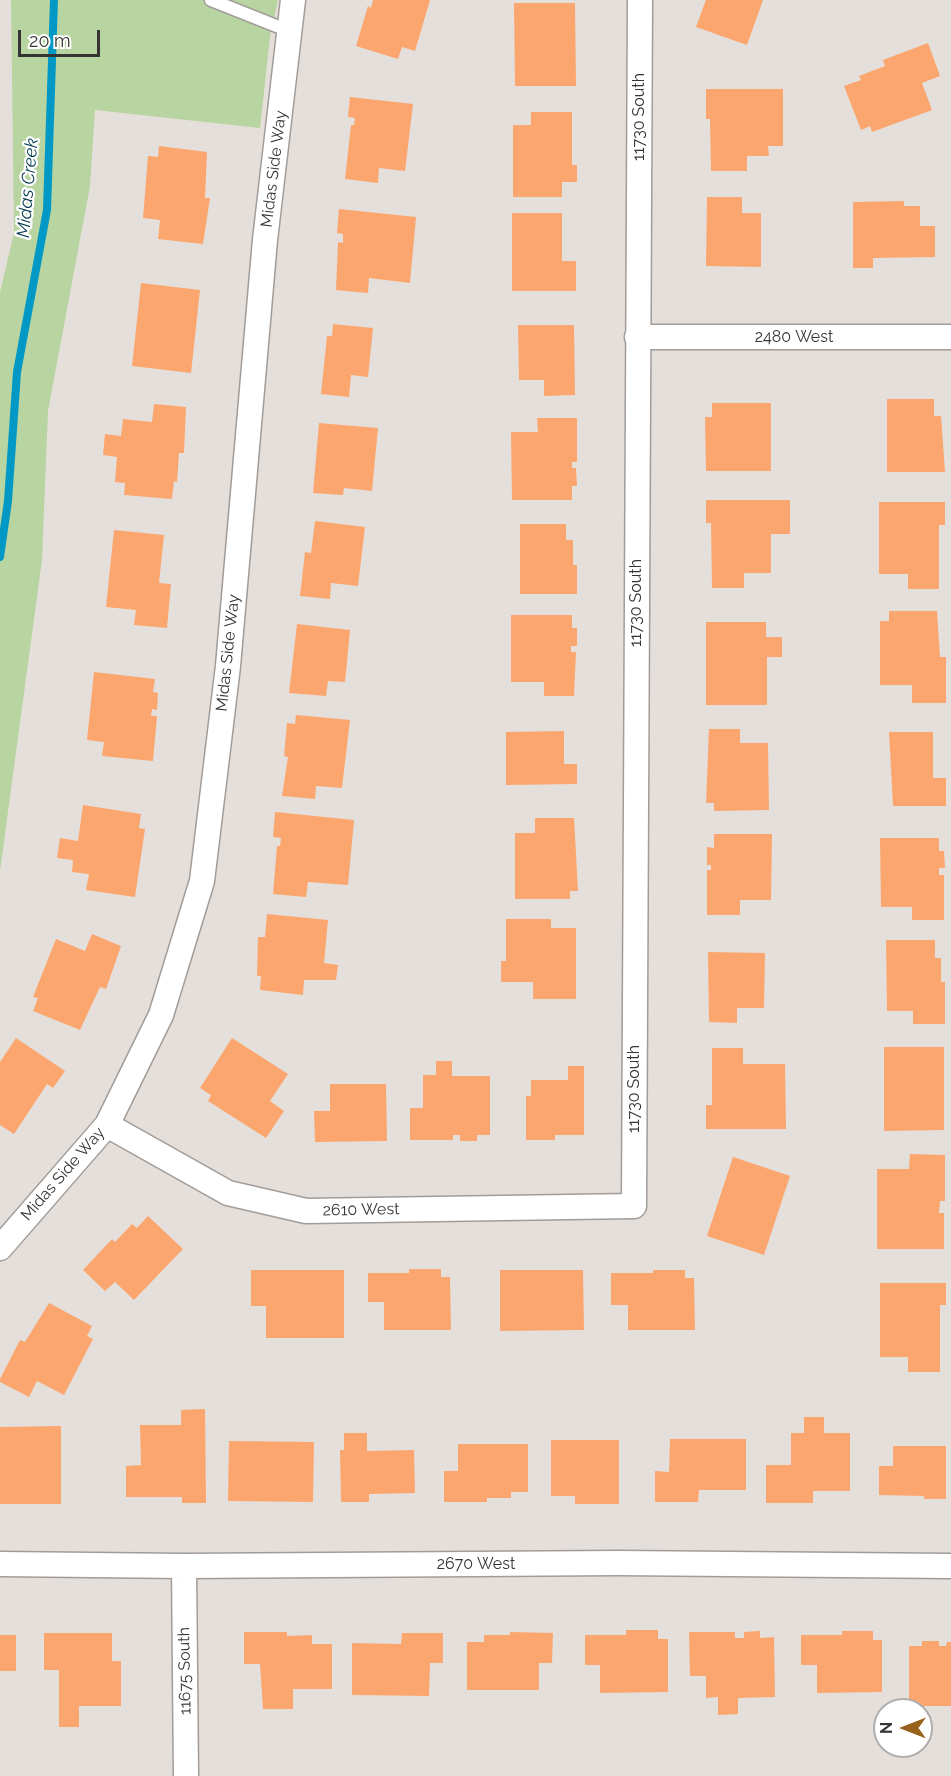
<!DOCTYPE html>
<html>
<head>
<meta charset="utf-8">
<style>
  body { margin:0 }
  #map { position:relative; width:951px; height:1776px; overflow:hidden; background:#e5dfdb; font-family:Raleway,sans-serif }
  canvas { display:block }
  .north { position:absolute; left:873px; top:1698px; width:60px; height:60px; box-sizing:border-box; background:#fff; border:2px solid #afaead; border-radius:50%; rotate:270deg; font-size:16px; font-weight:700; line-height:24px; text-align:center; color:#373533 }
  .north::after { content:''; display:block; margin:auto; width:21px; height:27px; background:#98621b; clip-path:polygon(50% 0,100% 100%,50% 72%,0 100%) }
  .scale { position:absolute; left:18px; top:30px; width:82px; height:27px; box-sizing:border-box; border:3px solid #373533; border-top:0; padding-left:8px; font-size:18px; line-height:21px; white-space:nowrap; color:#373533; -webkit-text-stroke:4px #fff; paint-order:stroke }
</style>
</head>
<body>
<div id="map">
<canvas width="951" height="1776"></canvas>
<div class="north">N</div>
<div class="scale">20 m</div>
</div>
<script>
const c = document.querySelector('canvas').getContext('2d');
c.lineJoin = 'round';
function fill(path, color) { c.fillStyle = color; c.fill(path, 'evenodd'); }
const shape = rows => new Path2D(rows.map(r => 'M' + r).join(''));
function trace(path, color, width, dash) { c.strokeStyle = color; c.lineWidth = width; c.lineCap = dash ? 'butt' : 'round'; c.setLineDash(dash || []); c.stroke(path); }
function drawText(font, color, halo, rows, align = 'center') {
  c.font = font + ' Raleway,sans-serif'; c.lineWidth = 4.5; c.setLineDash([]); c.textBaseline = 'middle'; c.strokeStyle = halo; c.fillStyle = color; for (const [text, x, y, turn = 0] of rows) {
    c.save(); c.translate(x, y); c.rotate((+turn || 0) * Math.PI / 180); c.textAlign = isNaN(turn) ? turn : align; if (halo) c.strokeText(text, 0, 0); c.fillText(text, 0, 0); c.restore();
  }
}
fill(shape([
  [11,0,278,0,270,37,260,128,95,110,90,186,48,411,42,560,0,871,0,292,14,233]
]), '#b8d4a0');
trace(shape([
  [0,557,8,501,17,372,47,210,54,0]
]), '#0099c6', 8);
fill(shape([
  [373,0,430,0,415,51,402,47,398,59,356,46,368,6,371,8],
  [706,0,763,0,747,45,696,27],
  [514,3,575,3,576,86,515,86],
  [928,43,940,76,922,83,932,110,872,132,870,126,861,130,844,86,861,80,859,76,885,66,883,60],
  [706,89,783,89,783,146,768,146,769,156,747,156,747,171,711,171,710,119,706,119],
  [350,97,413,104,405,171,379,168,378,183,345,179,351,125,354,125,355,118,348,117],
  [531,112,572,112,572,165,577,165,577,182,562,182,562,197,513,197,513,125,531,125],
  [159,146,207,152,205,198,210,198,203,244,158,239,160,220,143,218,148,156,158,157],
  [707,197,742,197,742,213,761,213,761,267,706,266],
  [904,201,904,206,920,206,920,226,935,226,935,257,873,258,873,268,853,268,853,202],
  [339,209,416,217,410,283,369,278,368,293,336,290,338,242,343,243,343,234,337,233],
  [512,213,562,213,562,261,576,261,576,291,512,291],
  [141,283,200,290,191,373,132,366],
  [333,324,373,328,368,377,351,375,349,397,321,394,327,336,332,336],
  [518,325,574,325,575,395,544,396,544,380,519,380],
  [887,399,934,399,934,416,941,416,945,472,887,472],
  [712,403,771,403,771,471,706,471,705,417,712,417],
  [154,404,186,407,184,453,179,453,177,482,174,481,172,499,124,495,125,483,115,482,117,457,103,455,105,434,121,436,123,419,152,422],
  [537,418,577,418,577,462,572,462,572,468,576,468,577,486,572,486,572,500,512,500,511,432,538,432],
  [319,423,378,428,372,491,344,488,343,495,313,493],
  [706,500,790,500,790,534,771,534,771,573,744,573,744,588,712,588,711,523,706,523],
  [879,502,945,502,945,525,939,525,939,589,908,589,908,574,879,574],
  [315,521,365,527,358,586,331,583,330,599,300,596,305,552,311,553],
  [520,524,566,524,566,540,573,540,573,565,577,565,577,594,520,594],
  [114,530,164,535,159,583,171,584,167,628,134,625,136,610,106,607],
  [889,611,937,611,940,657,946,657,946,703,912,703,912,685,880,685,880,621,889,621],
  [511,615,572,615,572,628,577,628,577,646,571,646,571,652,576,652,574,696,544,696,544,682,511,682],
  [706,622,766,622,766,637,782,637,782,657,767,657,767,705,706,705],
  [297,624,350,630,345,682,328,681,326,696,289,693],
  [94,672,155,679,153,692,158,693,157,710,152,709,151,716,157,716,153,761,102,756,104,742,87,740],
  [296,715,350,720,342,788,316,786,315,799,282,796,288,757,284,756,287,723,295,724],
  [709,729,740,729,740,743,768,743,769,810,714,811,714,803,706,803],
  [564,731,564,764,577,764,577,784,506,785,506,732],
  [889,732,933,732,933,778,946,778,946,806,893,806],
  [83,805,141,814,139,828,145,829,135,897,86,890,89,874,72,872,73,860,57,858,60,838,78,841],
  [275,812,354,820,348,885,308,882,306,897,273,894,277,846,280,846,281,838,273,837],
  [535,818,574,818,578,891,570,891,570,899,515,899,515,833,535,833],
  [714,834,772,834,771,900,740,900,740,915,707,915,707,870,711,870,711,865,707,865,707,847,714,848],
  [880,838,939,838,939,851,944,851,945,868,939,868,939,875,944,875,944,920,912,920,912,907,881,907],
  [267,914,328,920,324,963,338,965,336,980,304,980,303,995,260,990,261,976,257,976,258,937,265,937],
  [506,919,551,919,551,928,576,928,576,999,533,999,533,982,501,982,501,961,506,961],
  [92,934,121,946,106,989,100,987,80,1030,33,1011,38,998,33,997,56,939,85,951],
  [886,940,935,940,935,958,941,958,941,982,945,982,945,1024,913,1024,913,1011,887,1011],
  [708,952,765,953,764,1008,737,1008,737,1023,709,1022],
  [16,1038,65,1071,53,1088,47,1084,14,1134,0,1125,0,1062],
  [232,1038,288,1074,270,1101,284,1111,266,1138,208,1101,211,1095,200,1088],
  [884,1047,944,1047,944,1130,884,1131],
  [712,1048,743,1048,743,1064,785,1064,786,1129,706,1129,706,1105,712,1105],
  [436,1061,452,1061,452,1076,490,1076,490,1135,477,1135,477,1141,460,1141,460,1135,453,1135,453,1140,410,1140,410,1108,423,1108,423,1075,436,1075],
  [568,1066,584,1066,584,1135,555,1135,555,1140,526,1140,526,1096,531,1096,531,1080,568,1080],
  [330,1084,386,1084,387,1141,315,1142,314,1111,330,1111],
  [910,1154,945,1155,945,1201,940,1201,939,1213,944,1213,944,1249,877,1249,877,1169,909,1169],
  [733,1157,790,1176,764,1255,707,1236],
  [148,1216,183,1249,134,1300,115,1282,105,1291,83,1270,112,1239,115,1242,132,1224,137,1228],
  [409,1269,441,1269,441,1277,450,1277,451,1330,384,1330,384,1302,368,1302,368,1273,409,1273],
  [251,1270,344,1270,344,1338,266,1338,266,1306,251,1306],
  [500,1270,583,1270,584,1330,500,1331],
  [653,1270,685,1270,685,1278,694,1278,695,1330,628,1330,628,1305,611,1305,611,1273,653,1273],
  [880,1283,946,1283,946,1305,940,1305,940,1372,908,1372,908,1357,880,1357],
  [49,1303,92,1326,87,1336,93,1339,64,1395,37,1381,29,1397,0,1382,0,1379,20,1340,25,1342],
  [205,1409,206,1503,182,1503,182,1497,126,1497,126,1466,141,1465,140,1425,181,1425,181,1410],
  [804,1417,824,1417,824,1433,850,1433,850,1491,813,1491,813,1503,766,1503,766,1465,791,1465,791,1433,804,1433],
  [61,1426,61,1504,0,1504,0,1427],
  [344,1433,367,1433,367,1451,414,1450,415,1493,369,1494,369,1502,341,1502,340,1450,344,1450],
  [670,1439,746,1439,746,1490,699,1490,698,1502,655,1502,655,1471,669,1472],
  [551,1440,619,1440,619,1504,575,1504,575,1496,551,1496],
  [229,1441,314,1442,313,1502,228,1501],
  [458,1444,528,1444,528,1492,511,1492,511,1498,487,1498,487,1502,444,1502,444,1471,458,1471],
  [893,1446,946,1446,946,1499,924,1499,924,1496,879,1495,879,1466,893,1466],
  [626,1630,658,1630,658,1639,668,1639,668,1692,600,1693,600,1665,585,1665,585,1635,626,1635],
  [760,1631,760,1638,774,1637,775,1697,738,1698,738,1714,718,1715,718,1697,706,1698,706,1676,690,1676,689,1632,735,1632,735,1638,744,1638,744,1632],
  [842,1631,873,1631,873,1640,882,1640,882,1692,817,1693,817,1665,801,1665,801,1635,842,1635],
  [244,1632,287,1632,287,1636,312,1635,312,1644,332,1644,332,1689,293,1689,293,1709,263,1709,260,1664,244,1664],
  [510,1632,553,1633,552,1663,539,1663,539,1690,467,1690,467,1642,484,1642,484,1635,510,1635],
  [44,1633,112,1633,112,1661,121,1661,121,1706,79,1706,79,1727,59,1727,59,1670,44,1670],
  [402,1633,443,1633,443,1663,430,1663,429,1696,352,1695,352,1643,401,1644],
  [0,1635,16,1635,16,1671,0,1671],
  [922,1641,939,1641,939,1646,946,1646,947,1642,951,1642,951,1706,909,1706,909,1646,922,1646]
]), '#fba66e');
const lane = shape([
  [211,0,289,31]
]);
const street = shape([
  [637,337,951,337],
  [107,1125,228,1193,306,1211,634,1206,640,0],
  [0,1248,107,1125,161,1015,202,881,228,666,265,240,293,0],
  [0,1564,184,1566,618,1563,951,1566],
  [184,1566,186,1776]
]);
trace(lane, '#a29c98', 15);
trace(street, '#a29c98', 27);
trace(lane, '#fff', 12);
trace(street, '#fff', 24);
drawText('16px', '#373533', '#fff', [
  ["11730 South",639,117,-90],
  ["Midas Side Way",274,169,-83],
  ["2480 West",794,337],
  ["11730 South",636,603,-90],
  ["Midas Side Way",228,653,-84],
  ["11730 South",634,1089,-90],
  ["Midas Side Way",63,1174,-49],
  ["2610 West",361,1210,-1],
  ["2670 West",476,1564],
  ["11675 South",185,1671,-91]
]);
drawText('italic 18px', '#043b4e', '#fff', [
  ["Midas Creek",28,188,-85]
]);
</script>
</body>
</html>
